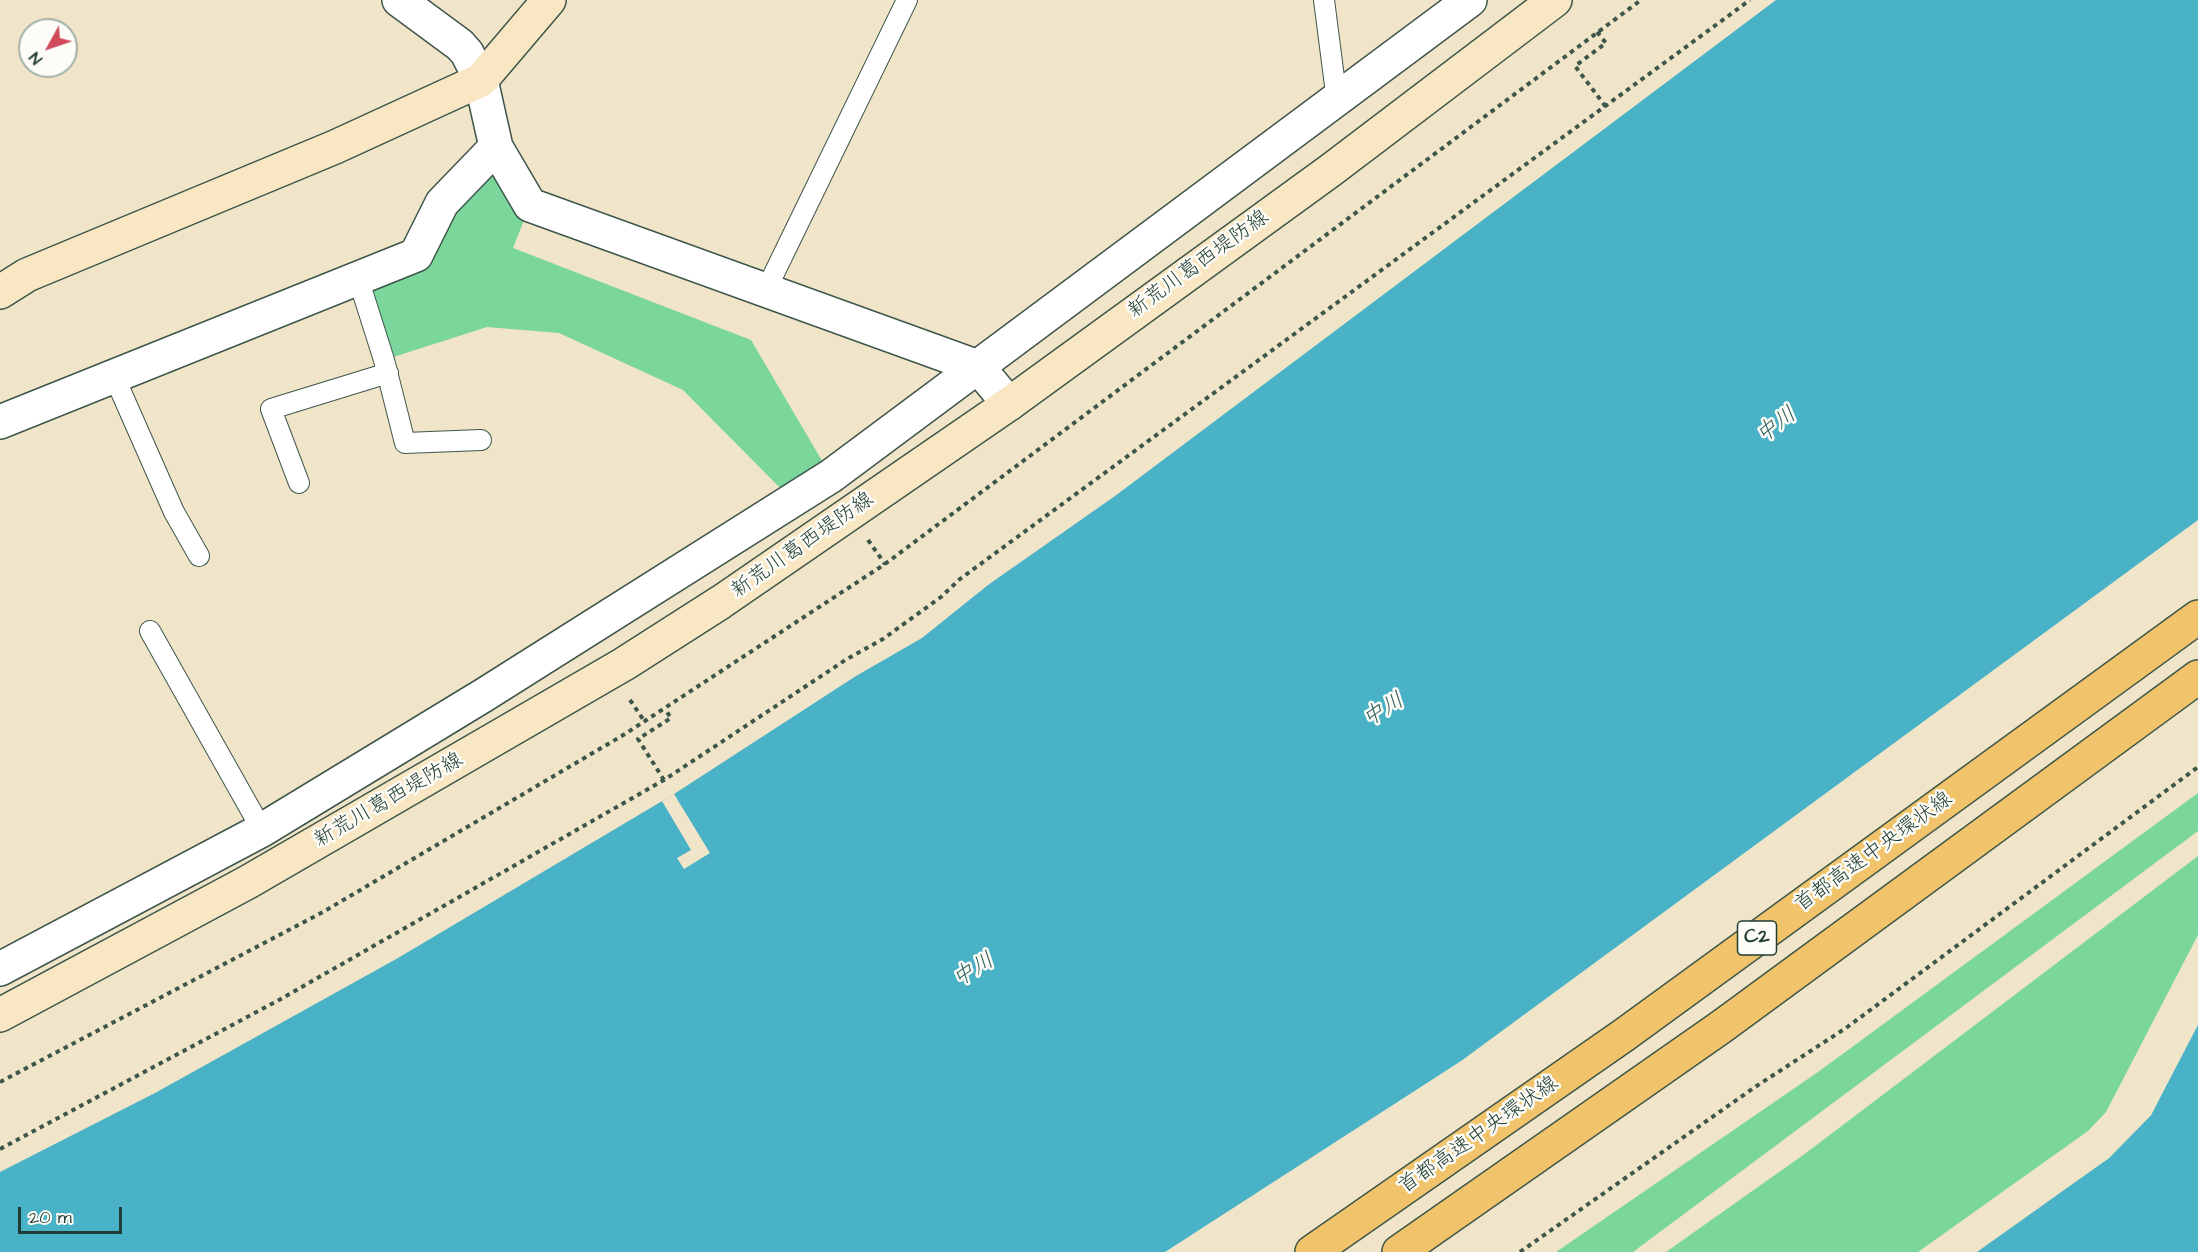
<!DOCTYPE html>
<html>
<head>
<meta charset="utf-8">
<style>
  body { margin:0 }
  #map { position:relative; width:2198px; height:1252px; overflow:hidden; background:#f0e5c9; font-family:"Architects Daughter",sans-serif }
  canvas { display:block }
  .north { position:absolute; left:18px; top:18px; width:60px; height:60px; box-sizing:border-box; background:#fdfcf7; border:2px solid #a4b0a9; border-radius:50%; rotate:230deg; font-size:16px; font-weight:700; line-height:24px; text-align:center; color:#1f3d34 }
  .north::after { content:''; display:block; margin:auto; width:21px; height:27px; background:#d1495b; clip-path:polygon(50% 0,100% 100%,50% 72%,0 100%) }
  .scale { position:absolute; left:18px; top:1207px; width:104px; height:27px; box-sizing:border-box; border:3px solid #1f3d34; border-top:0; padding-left:8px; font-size:18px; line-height:21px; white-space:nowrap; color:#1f3d34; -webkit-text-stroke:4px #fdfcf7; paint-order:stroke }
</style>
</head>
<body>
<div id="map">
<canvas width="2198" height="1252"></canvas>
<div class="north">N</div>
<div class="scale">20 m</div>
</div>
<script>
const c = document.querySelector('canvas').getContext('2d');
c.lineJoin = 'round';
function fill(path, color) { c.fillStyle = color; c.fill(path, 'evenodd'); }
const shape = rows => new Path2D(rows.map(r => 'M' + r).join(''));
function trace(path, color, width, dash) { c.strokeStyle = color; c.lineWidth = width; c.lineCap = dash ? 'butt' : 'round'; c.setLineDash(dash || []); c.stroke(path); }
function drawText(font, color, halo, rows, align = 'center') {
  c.font = font + ' "Architects Daughter","Klee One",sans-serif'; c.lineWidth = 5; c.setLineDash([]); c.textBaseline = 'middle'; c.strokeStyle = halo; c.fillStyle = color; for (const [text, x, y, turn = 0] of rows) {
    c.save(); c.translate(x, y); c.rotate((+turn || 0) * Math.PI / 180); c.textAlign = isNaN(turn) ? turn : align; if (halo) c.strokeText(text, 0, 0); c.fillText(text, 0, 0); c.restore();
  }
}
fill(shape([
  [496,147,530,205,513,248,751,340,831,476,792,500,683,390,559,333,487,327,384,360,358,278,416,255],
  [2198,793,2198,831,1633,1252,1556,1252,1818,1072],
  [2198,856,2198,935,2106,1112,2088,1131,1918,1252,1666,1252,1806,1153]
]), '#7bd69c');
fill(shape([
  [1776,0,2198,0,2198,520,1461,1061,1165,1252,0,1252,0,1172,155,1093,398,958,674,794,856,676,922,638,988,585,1115,496],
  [2198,1025,2198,1252,1977,1252,2109,1158,2151,1115]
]), '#49b2c7');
fill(shape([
  [674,794,710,853,684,869,677,858,691,850,662,801],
  [2198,1022,2151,1115,2109,1158,1974,1252,2107,1156,2149,1113]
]), '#f0e5c9');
const lane = shape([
  [1324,0,1337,101],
  [358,278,384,360,405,443,481,440],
  [766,290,907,0],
  [114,376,174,512,199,556],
  [299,483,271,409,388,373],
  [150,631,262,830]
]);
const street = shape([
  [399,0,460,45,467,53,481,80,496,147,530,205,978,367,1009,404],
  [0,422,416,255,442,203,496,147],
  [0,969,262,830,484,695,831,476,1470,0]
]);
const secondary = shape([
  [0,292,27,275,335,147,481,80,549,0],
  [0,1015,248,882,624,664,721,602,1009,404,1331,170,1555,0]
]);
const highway = shape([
  [1312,1252,1624,1035,2198,617],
  [1399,1252,1721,1027,2198,677]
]);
trace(lane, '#3e564a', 22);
trace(street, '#3e564a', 36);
trace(secondary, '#3e564a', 36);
trace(highway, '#3e564a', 36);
trace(shape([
  [1597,32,1606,43,1575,66,1606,107],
  [868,540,885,564],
  [630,700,645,722],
  [664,780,638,739,671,718,665,709],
  [0,1082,323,912,625,734,885,564,1641,0],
  [0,1149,279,1000,664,780,847,659,883,639,941,597,960,579,1750,0],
  [1520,1252,1755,1087,1846,1028,2198,767]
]), '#3e564a', 4, [4.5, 4.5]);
trace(lane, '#fff', 20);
trace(street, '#fff', 33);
trace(secondary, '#f9e7c3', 33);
trace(highway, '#f1c36a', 33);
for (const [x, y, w] of [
  [1757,938,39]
]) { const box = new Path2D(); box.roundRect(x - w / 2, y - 17, w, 34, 4.5); c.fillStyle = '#fdfcf7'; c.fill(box); trace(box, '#1f3d34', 1.5); }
drawText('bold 20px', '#1f3d34', null, [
  ["C2",1757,938]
]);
drawText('21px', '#1f3d34', '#fdfcf7', [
  ["新荒川葛西堤防線",1199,265,-36],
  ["新荒川葛西堤防線",803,546,-35],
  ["新荒川葛西堤防線",389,801,-30],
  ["首都高速中央環状線",1874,853,-36],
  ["首都高速中央環状線",1479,1136,-35]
]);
drawText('italic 22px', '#2c6060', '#fdfcf7', [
  ["中川",1777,426,-37],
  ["中川",1384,711,-32],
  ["中川",974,971,-32]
]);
</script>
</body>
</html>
